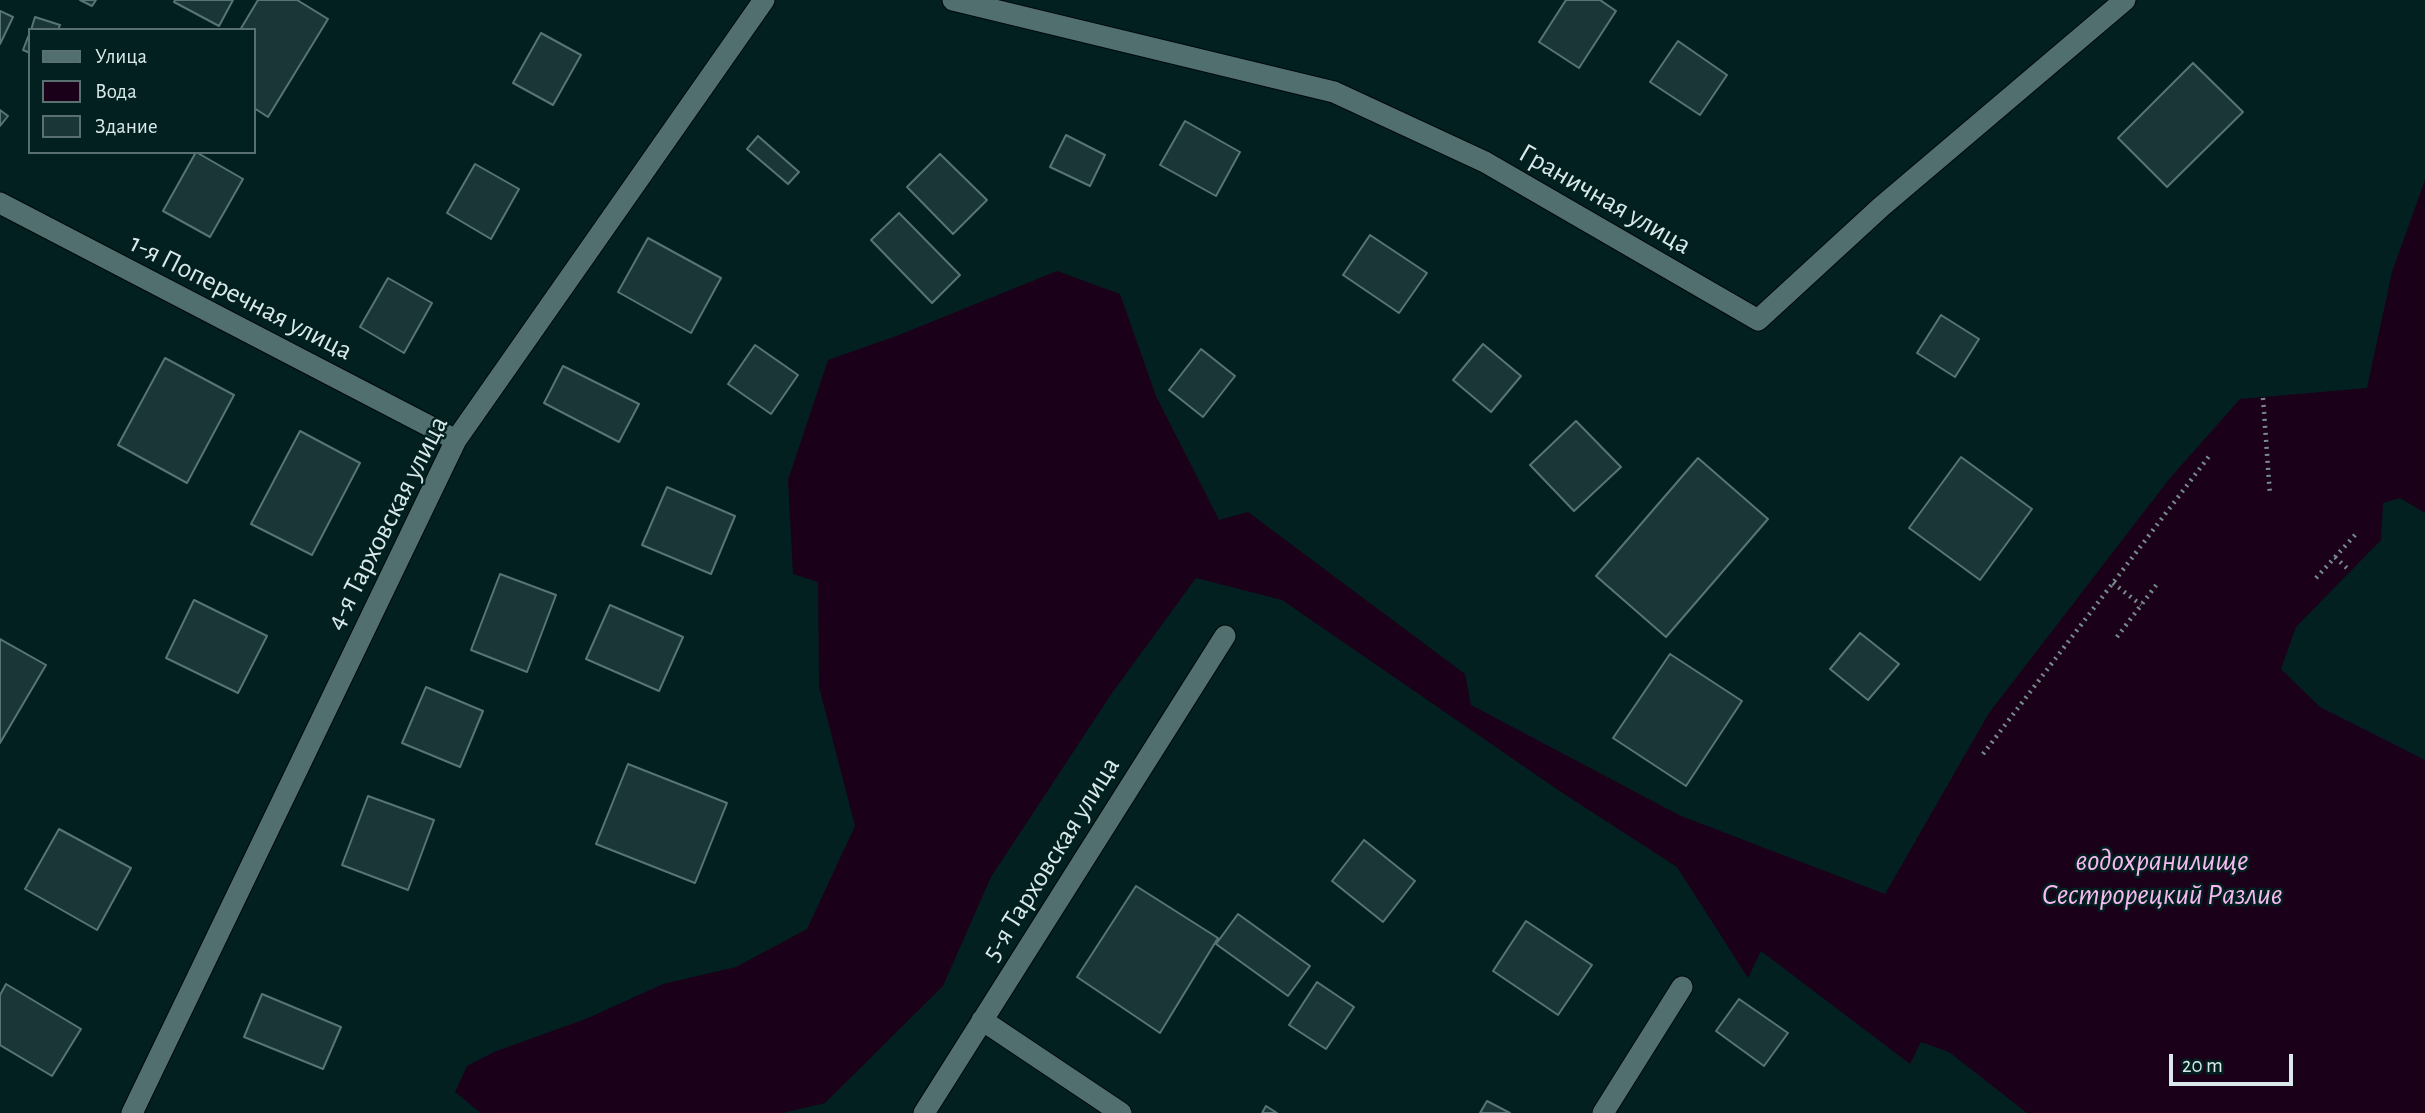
<!DOCTYPE html>
<html>
<head>
<meta charset="utf-8">
<style>
  body { margin:0 }
  #map { position:relative; width:2425px; height:1113px; overflow:hidden; background:#032020; font-family:"Alegreya Sans",sans-serif }
  canvas { display:block }
  .legend { position:absolute; left:28px; top:28px; width:228px; height:126px; box-sizing:border-box; background:#032020; border:2px solid #597070; margin:0; padding:9px 12px; list-style:none; font-size:21px; color:#d9e9e9 }
  .legend li { display:flex; align-items:center; gap:14px; height:35px }
  .legend b { width:35px; border:2px solid #597070 }
  .scale { position:absolute; left:2169px; top:1054px; width:124px; height:32px; box-sizing:border-box; border:4px solid #d9e9e9; border-top:0; padding-left:9px; font-size:21px; line-height:24px; white-space:nowrap; color:#d9e9e9; -webkit-text-stroke:5px #032020; paint-order:stroke }
</style>
</head>
<body>
<div id="map">
<canvas width="2425" height="1113"></canvas>
<ul class="legend">
<li><b style="height:9px;background:#526f6f"></b>Улица</li>
<li><b style="height:19px;background:#1b001a"></b>Вода</li>
<li><b style="height:19px;background:#1a3636"></b>Здание</li>
</ul>
<div class="scale">20 m</div>
</div>
<script>
const c = document.querySelector('canvas').getContext('2d');
c.lineJoin = 'round';
function fill(path, color) { c.fillStyle = color; c.fill(path, 'evenodd'); }
const shape = rows => new Path2D(rows.map(r => 'M' + r).join(''));
function trace(path, color, width, dash) { c.strokeStyle = color; c.lineWidth = width; c.lineCap = dash ? 'butt' : 'round'; c.setLineDash(dash || []); c.stroke(path); }
function drawText(font, color, halo, rows, align = 'center') {
  c.font = font + ' "Alegreya Sans",sans-serif'; c.lineWidth = 5; c.setLineDash([]); c.textBaseline = 'middle'; c.strokeStyle = halo; c.fillStyle = color; for (const [text, x, y, turn = 0] of rows) {
    c.save(); c.translate(x, y); c.rotate((+turn || 0) * Math.PI / 180); c.textAlign = isNaN(turn) ? turn : align; if (halo) c.strokeText(text, 0, 0); c.fillText(text, 0, 0); c.restore();
  }
}
fill(shape([
  [2425,180,2425,513,2400,498,2383,503,2381,540,2296,627,2281,669,2320,707,2425,760,2425,1113,2027,1113,1949,1052,1921,1042,1910,1064,1761,951,1748,978,1677,867,1564,794,1282,600,1196,578,1112,693,991,877,943,986,825,1103,783,1113,481,1113,455,1092,467,1066,494,1052,588,1018,663,984,736,967,807,929,855,826,819,687,818,582,793,574,788,480,828,360,899,335,1057,271,1120,294,1156,396,1219,520,1248,512,1465,674,1471,705,1681,816,1885,894,1989,713,2170,478,2240,399,2367,388,2392,272]
]), '#1b001a');
const building = shape([
  [80,0,96,0,92,6,80,0],
  [175,0,233,0,219,26,174,2,175,0],
  [258,0,297,0,328,19,268,117,254,108,254,30,240,30,258,0],
  [1566,0,1600,0,1616,11,1579,68,1539,42,1566,0],
  [0,11,13,17,0,44,0,11],
  [35,17,60,25,58,30,31,30,35,17],
  [30,32,30,53,23,50,30,32],
  [541,33,581,55,553,105,513,83,541,33],
  [1678,41,1727,75,1700,115,1650,82,1678,41],
  [2193,63,2243,112,2167,187,2118,138,2193,63],
  [0,110,8,116,0,126,0,110],
  [1185,121,1240,152,1216,196,1160,165,1185,121],
  [1066,135,1105,155,1090,186,1050,167,1066,135],
  [758,136,799,172,788,184,747,149,758,136],
  [196,152,243,179,210,237,163,211,196,152],
  [940,154,987,200,953,234,907,187,940,154],
  [475,164,519,189,491,239,447,213,475,164],
  [899,213,960,275,932,303,871,240,899,213],
  [1370,235,1427,273,1399,313,1343,275,1370,235],
  [648,238,721,278,691,333,618,292,648,238],
  [388,278,432,303,404,353,360,327,388,278],
  [1941,315,1979,339,1955,377,1917,353,1941,315],
  [1483,344,1521,376,1491,412,1453,380,1483,344],
  [755,345,798,375,771,414,728,384,755,345],
  [1201,349,1235,376,1203,417,1169,390,1201,349],
  [165,358,234,395,187,483,118,445,165,358],
  [563,366,639,404,619,442,544,403,563,366],
  [1576,421,1621,467,1574,511,1530,465,1576,421],
  [300,431,360,463,312,555,251,524,300,431],
  [1961,457,2032,509,1980,580,1909,528,1961,457],
  [1698,458,1768,519,1666,637,1596,576,1698,458],
  [667,487,735,516,711,574,642,545,667,487],
  [500,574,556,595,527,672,471,650,500,574],
  [194,600,267,636,238,693,166,658,194,600],
  [610,605,683,637,659,691,586,659,610,605],
  [1860,633,1899,664,1868,700,1830,669,1860,633],
  [0,639,46,665,0,743,0,639],
  [1670,654,1742,701,1686,786,1613,738,1670,654],
  [426,687,483,711,460,767,402,743,426,687],
  [628,764,727,803,695,883,596,844,628,764],
  [368,796,434,820,408,890,342,865,368,796],
  [59,829,131,868,97,930,25,889,59,829],
  [1364,840,1415,881,1383,922,1332,881,1364,840],
  [1136,886,1218,938,1160,1033,1077,977,1136,886],
  [1238,914,1310,966,1288,996,1216,944,1238,914],
  [1526,921,1592,965,1558,1015,1493,971,1526,921],
  [1317,982,1354,1007,1326,1049,1289,1025,1317,982],
  [6,984,81,1029,52,1076,0,1045,0,995,6,984],
  [262,994,341,1027,323,1069,244,1037,262,994],
  [1739,999,1788,1033,1764,1066,1716,1031,1739,999],
  [1487,1101,1510,1113,1480,1113,1487,1101],
  [1266,1106,1277,1113,1262,1113,1266,1106]
]);
fill(building, '#1a3636');
trace(building, '#587575', 2);
const minor = shape([
  [953,0,1334,92,1485,162,1758,320,1881,207,2125,0],
  [0,203,456,440],
  [982,1020,1121,1113],
  [132,1113,456,440,764,0],
  [924,1113,1225,636],
  [1603,1113,1682,987]
]);
trace(minor, '#000909', 23);
trace(shape([
  [2263,398,2270,495],
  [2335,557,2350,571],
  [2316,578,2356,534],
  [2113,583,2141,605],
  [2117,637,2157,584],
  [1983,754,2210,455]
]), '#778c8c', 4.5, [2, 5]);
trace(minor, '#526f6f', 21);
drawText('28px', '#d9e9e9', '#032020', [
  ["Граничная улица",1605,199,30],
  ["1-я Поперечная улица",241,297,27],
  ["4-я Тарховская улица",387,523,-63],
  ["5-я Тарховская улица",1051,859,-58]
]);
drawText('italic 30px', '#f7b9f0', '#032020', [
  ["водохранилище",2162,861],
  ["Сестрорецкий Разлив",2162,895]
]);
</script>
</body>
</html>
